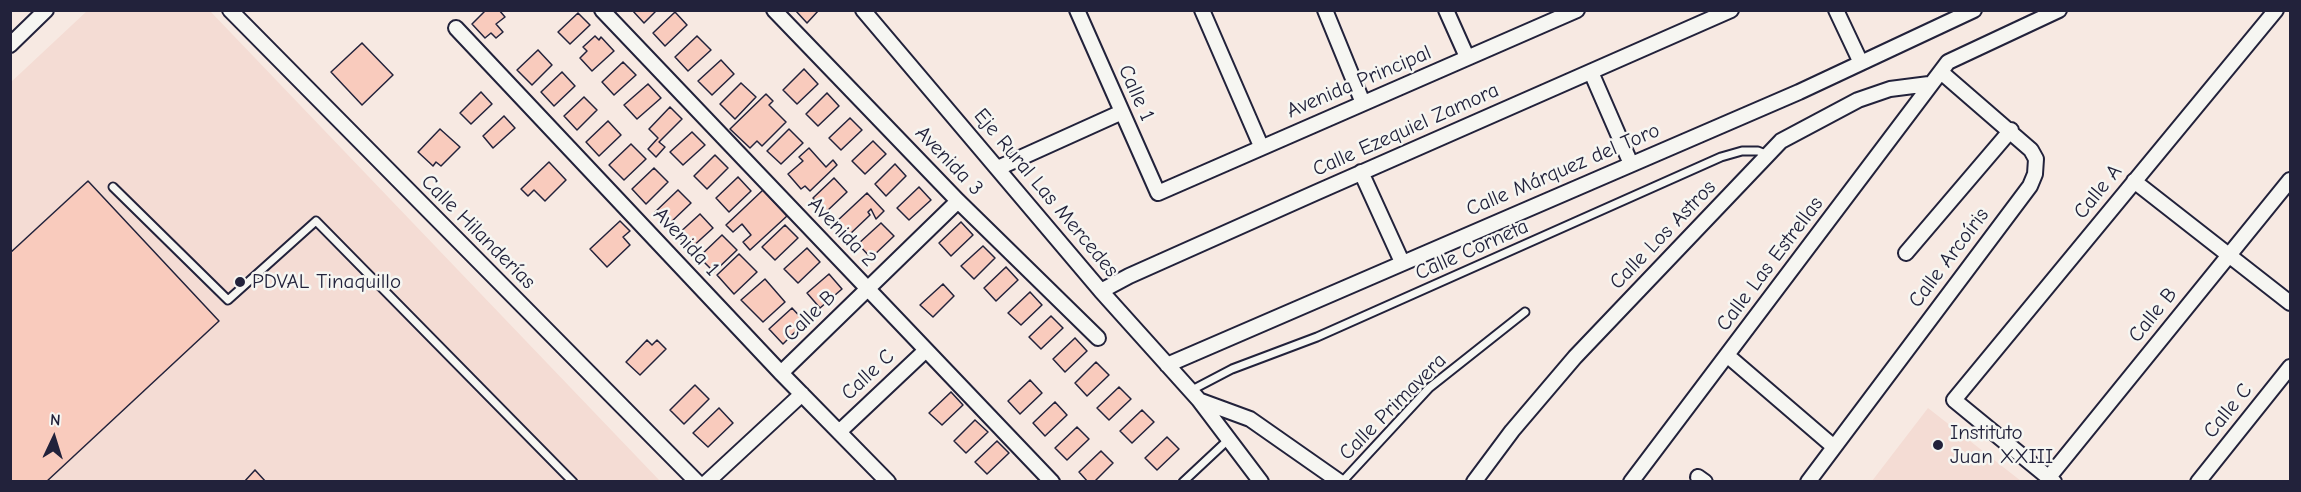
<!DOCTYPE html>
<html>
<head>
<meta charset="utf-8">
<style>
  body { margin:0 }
  #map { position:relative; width:2301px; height:492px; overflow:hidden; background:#f7e9e2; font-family:"Comic Neue",sans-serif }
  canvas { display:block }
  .frame { position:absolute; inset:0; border:12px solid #22223b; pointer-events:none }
  .north { position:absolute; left:24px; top:408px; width:60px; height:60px; -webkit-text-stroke:4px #f6f6f2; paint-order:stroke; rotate:4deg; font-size:16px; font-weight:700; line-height:24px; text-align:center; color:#22223b }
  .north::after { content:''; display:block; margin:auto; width:21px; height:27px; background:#22223b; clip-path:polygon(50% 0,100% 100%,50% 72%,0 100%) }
</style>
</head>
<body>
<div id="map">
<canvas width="2301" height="492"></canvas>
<div class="frame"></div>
<div class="north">N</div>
</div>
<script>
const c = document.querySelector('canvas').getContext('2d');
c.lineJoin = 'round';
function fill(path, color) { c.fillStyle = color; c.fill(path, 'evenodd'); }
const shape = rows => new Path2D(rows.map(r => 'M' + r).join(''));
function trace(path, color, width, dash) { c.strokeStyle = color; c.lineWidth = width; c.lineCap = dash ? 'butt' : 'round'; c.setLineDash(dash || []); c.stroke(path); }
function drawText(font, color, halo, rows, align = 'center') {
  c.font = font + ' "Comic Neue",sans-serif'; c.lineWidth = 5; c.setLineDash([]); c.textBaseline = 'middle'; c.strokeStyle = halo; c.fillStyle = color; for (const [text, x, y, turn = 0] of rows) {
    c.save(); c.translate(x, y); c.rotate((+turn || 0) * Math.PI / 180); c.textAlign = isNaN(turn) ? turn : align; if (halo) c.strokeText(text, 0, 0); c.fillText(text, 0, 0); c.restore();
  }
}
fill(shape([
  [87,11,210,11,660,481,11,481,10,83],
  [1928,408,2021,481,1872,481]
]), '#f4dcd4');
const building = shape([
  [486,10,499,10,505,17,496,24,503,32,496,38,491,33,485,38,472,24,486,10],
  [632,10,657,10,644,23,632,10],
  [795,10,819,10,807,23,795,10],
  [675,12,687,25,665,46,653,33,675,12],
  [578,13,590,25,570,44,558,32,578,13],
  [595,36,599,40,601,37,614,51,592,71,580,58,587,51,583,47,595,36],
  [697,36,711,50,688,71,675,57,697,36],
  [362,43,393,75,362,105,331,72,362,43],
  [538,50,552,65,532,85,517,70,538,50],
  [721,60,734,74,712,95,698,81,721,60],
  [623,62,636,75,614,95,602,82,623,62],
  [804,69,818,84,797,104,783,90,804,69],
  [562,72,575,86,554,106,541,92,562,72],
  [741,83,756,97,735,119,720,104,741,83],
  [648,84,661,98,637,119,624,105,648,84],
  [481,92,492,104,471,124,460,113,481,92],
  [827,93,839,106,818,126,806,114,827,93],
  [766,94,773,101,769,105,786,122,762,146,757,141,750,148,730,129,766,94],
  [584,97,597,110,577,130,564,116,584,97],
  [670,107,682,119,659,142,665,147,656,157,648,149,658,138,649,129,670,107],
  [504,116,515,128,493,148,483,136,504,116],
  [850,118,862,130,841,150,829,138,850,118],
  [608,121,621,135,599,156,586,142,608,121],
  [440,129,460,147,441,166,436,162,433,166,418,152,440,129],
  [789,129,803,143,781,164,767,151,789,129],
  [692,132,705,145,683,165,670,152,692,132],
  [873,141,886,154,865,174,852,161,873,141],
  [631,144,646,159,624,180,609,165,631,144],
  [809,148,826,167,833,160,837,165,810,191,805,186,801,189,788,174,803,161,799,157,809,148],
  [715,155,728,168,707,189,694,176,715,155],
  [549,162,566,180,545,201,534,190,528,196,521,189,549,162],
  [895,164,906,176,886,196,875,184,895,164],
  [654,168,668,182,646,204,632,189,654,168],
  [738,177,751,191,729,212,716,198,738,177],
  [834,178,847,192,826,212,813,198,834,178],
  [88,181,219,321,46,482,10,482,10,253,88,181],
  [919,187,931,200,909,220,897,208,919,187],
  [678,190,691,203,668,225,655,212,678,190],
  [763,190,787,216,750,250,743,242,751,235,742,224,733,232,726,225,763,190],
  [867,193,884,211,876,219,871,209,868,212,870,215,849,235,836,222,867,193],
  [700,214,713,228,690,249,677,235,700,214],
  [620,221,630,231,623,237,630,245,607,267,590,249,620,221],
  [961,222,973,235,951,256,939,243,961,222],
  [881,223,894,236,871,258,858,244,881,223],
  [785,225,798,238,775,260,762,247,785,225],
  [722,235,737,250,714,272,699,257,722,235],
  [983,246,995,258,974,279,961,266,983,246],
  [807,248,820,262,798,283,784,269,807,248],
  [739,254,757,272,734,294,717,275,739,254],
  [1006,267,1018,280,996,301,984,288,1006,267],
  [829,274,842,289,820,308,807,293,829,274],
  [765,279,785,302,763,322,741,300,765,279],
  [943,284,954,296,933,317,920,305,943,284],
  [1030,292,1042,305,1021,325,1008,313,1030,292],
  [792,308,805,322,783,344,769,329,792,308],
  [1051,316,1063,328,1041,349,1029,337,1051,316],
  [1075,338,1087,351,1065,372,1053,359,1075,338],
  [647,340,652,345,657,340,666,349,640,375,626,362,647,340],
  [1096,362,1109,375,1087,396,1075,383,1096,362],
  [1030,380,1042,393,1020,414,1008,401,1030,380],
  [695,385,709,399,684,424,670,410,695,385],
  [1119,387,1131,399,1109,420,1097,408,1119,387],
  [951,392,963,405,942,425,929,413,951,392],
  [1055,402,1067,415,1045,436,1033,423,1055,402],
  [719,408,733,423,708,447,693,433,719,408],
  [1142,410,1154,422,1132,443,1120,431,1142,410],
  [975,420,988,432,966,453,954,441,975,420],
  [1077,427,1089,439,1067,460,1055,448,1077,427],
  [1167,437,1179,449,1157,470,1145,458,1167,437],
  [997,441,1009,453,987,474,975,462,997,441],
  [1101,451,1113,463,1094,482,1088,482,1079,472,1101,451],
  [255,470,266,482,244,482,255,470]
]);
fill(building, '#f9cbbd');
trace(building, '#22223b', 1.5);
const lane = shape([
  [113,187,228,300,316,221,573,482],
  [1190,391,1232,369,1317,337,1721,157,1742,151,1758,151,1768,155],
  [1183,482,1229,439],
  [1342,482,1429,388,1525,312]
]);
const street = shape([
  [230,10,697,482],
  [602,10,1052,482],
  [774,10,958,201,1098,338],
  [863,10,1101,291,1199,400,1261,482],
  [1077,10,1158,193,1577,10],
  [1202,10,1261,146],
  [1325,10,1363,103],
  [1446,10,1467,57],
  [1836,10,1861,63],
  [456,28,781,373,888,482],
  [10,45,46,10],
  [1591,72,1631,164],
  [998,168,1122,112],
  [1361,172,1402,262],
  [2134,181,2290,303],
  [1906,253,2011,130],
  [1101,291,1129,276,1315,193,1731,10],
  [1728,356,1834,447],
  [1167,365,1799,92,1974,10],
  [781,373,958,201],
  [1201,401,1250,419,1340,482],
  [839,432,926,350],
  [1698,477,1705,482],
  [2049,477,2290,180],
  [707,482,802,394],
  [1474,482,1512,431,1575,357,1781,141,1858,100,1890,89,1929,84],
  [1631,482,1948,62,2059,10],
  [1808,482,2030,186,2035,174,2036,159,2031,150,1941,72],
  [2054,482,1954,400,2276,10],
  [2198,482,2290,367]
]);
trace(lane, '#22223b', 11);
trace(street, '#22223b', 18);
trace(lane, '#f6f6f2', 7);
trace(street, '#f6f6f2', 14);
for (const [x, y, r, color] of [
  [240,282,6,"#22223b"],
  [1938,445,6,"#22223b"]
]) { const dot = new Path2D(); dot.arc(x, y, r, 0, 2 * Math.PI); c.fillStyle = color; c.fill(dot); trace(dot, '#f6f6f2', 2); }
drawText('21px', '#22223b', '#f6f6f2', [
  ["Avenida Principal",1359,82,-23],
  ["Calle 1",1136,93,66],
  ["Calle Ezequiel Zamora",1406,130,-24],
  ["Avenida 3",949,161,46],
  ["Calle Márquez del Toro",1563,170,-23],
  ["Calle A",2098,192,-51],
  ["Eje Rural Las Mercedes",1046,193,50],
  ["Calle Hilanderías",478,232,45],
  ["Avenida 2",842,232,46],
  ["Calle Los Astros",1663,235,-46],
  ["Avenida 1",686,242,47],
  ["Calle Corneta",1472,250,-24],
  ["Calle Arcoíris",1949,258,-53],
  ["Calle Las Estrellas",1770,264,-53],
  ["Calle B",2153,315,-51],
  ["Calle B",810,316,-44],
  ["Calle C",868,375,-43],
  ["Calle Primavera",1393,407,-45],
  ["Calle C",2228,411,-51]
]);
drawText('21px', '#22223b', '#f6f6f2', [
  ["PDVAL Tinaquillo",252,282],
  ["Instituto",1950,433],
  ["Juan XXIII",1950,457]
], 'left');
</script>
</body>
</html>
